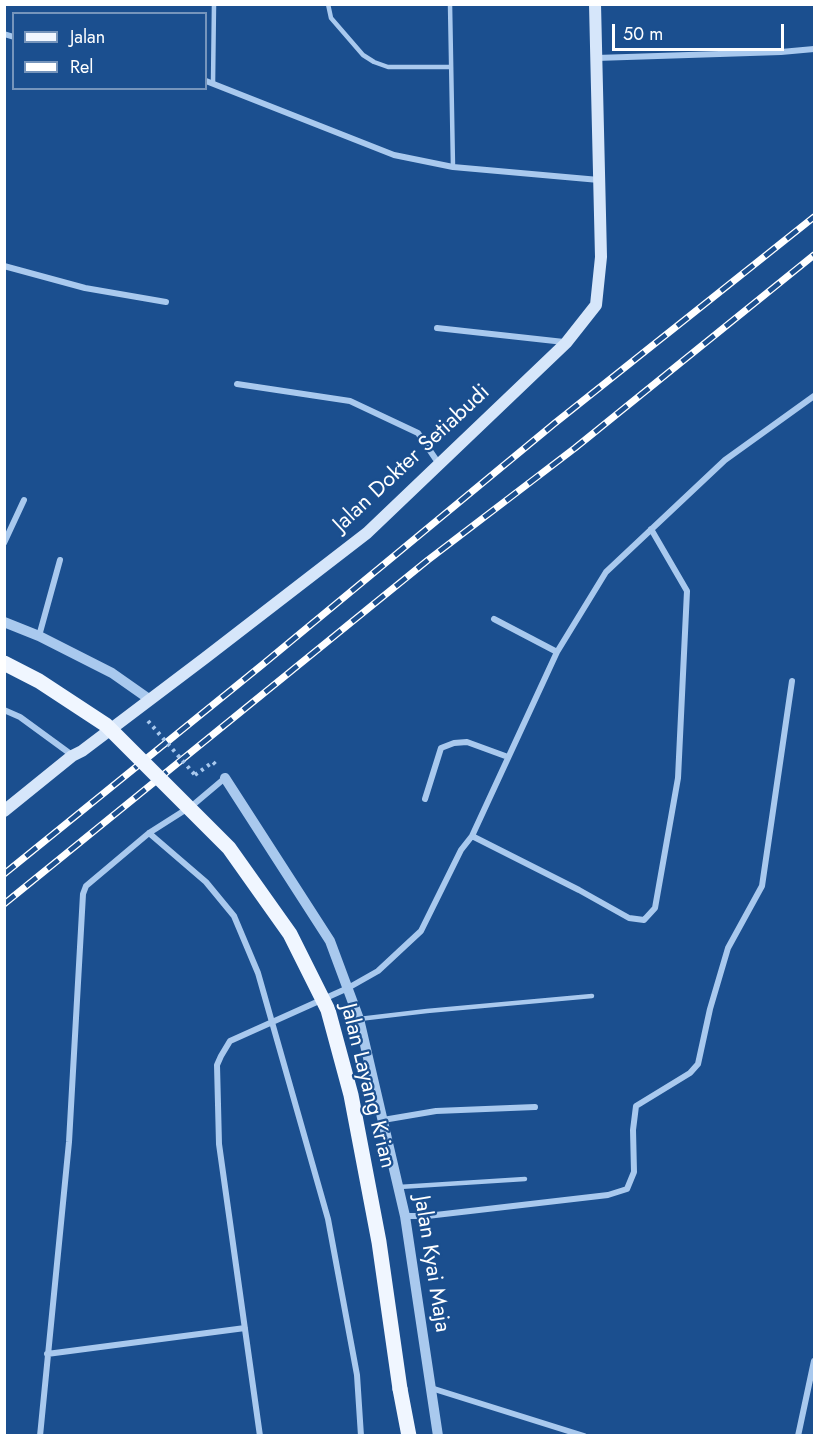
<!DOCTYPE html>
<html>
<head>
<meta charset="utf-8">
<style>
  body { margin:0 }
  #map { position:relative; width:819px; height:1440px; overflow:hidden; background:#1b4f8f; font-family:Jost,sans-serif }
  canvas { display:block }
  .frame { position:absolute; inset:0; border:6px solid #fff; pointer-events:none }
  .legend { position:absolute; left:12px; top:12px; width:195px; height:78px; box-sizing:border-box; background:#1b4f8f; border:2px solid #7695bc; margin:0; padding:8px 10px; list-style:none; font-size:18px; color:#fff }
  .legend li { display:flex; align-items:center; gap:12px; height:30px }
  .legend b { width:30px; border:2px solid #7695bc }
  .scale { position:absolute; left:612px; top:24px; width:172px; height:27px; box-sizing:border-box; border:3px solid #fff; border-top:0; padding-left:8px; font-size:18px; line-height:21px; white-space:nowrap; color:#fff; -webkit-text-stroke:4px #1b4f8f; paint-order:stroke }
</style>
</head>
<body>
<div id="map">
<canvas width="819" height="1440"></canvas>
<div class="frame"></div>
<ul class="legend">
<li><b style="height:8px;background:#f0f6ff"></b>Jalan</li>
<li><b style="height:8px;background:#fff"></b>Rel</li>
</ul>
<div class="scale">50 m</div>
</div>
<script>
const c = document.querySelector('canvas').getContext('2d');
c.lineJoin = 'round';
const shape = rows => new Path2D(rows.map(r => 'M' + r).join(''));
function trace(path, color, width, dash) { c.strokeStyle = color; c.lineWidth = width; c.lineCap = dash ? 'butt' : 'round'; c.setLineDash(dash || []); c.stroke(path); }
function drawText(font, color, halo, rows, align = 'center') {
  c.font = font + ' Jost,sans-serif'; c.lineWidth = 4.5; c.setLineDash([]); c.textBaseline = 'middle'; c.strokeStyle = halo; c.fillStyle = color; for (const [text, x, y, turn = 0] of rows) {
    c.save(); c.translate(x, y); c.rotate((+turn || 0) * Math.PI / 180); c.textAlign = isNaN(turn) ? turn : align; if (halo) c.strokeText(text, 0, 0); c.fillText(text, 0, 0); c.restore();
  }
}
trace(shape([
  [195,775,213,762,216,765]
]), '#a9c9ee', 4, [3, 4.5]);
trace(shape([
  [328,4,331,18,363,55,374,62,388,67,451,67],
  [450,4,453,167],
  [213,83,214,4],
  [359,1019,427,1011,592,996],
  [399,1187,525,1179]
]), '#a9c9ee', 4.5);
trace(shape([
  [4,34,14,37],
  [596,58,781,52,814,49],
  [206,81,394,155,453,167,599,180],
  [4,266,85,288,166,302],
  [437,328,564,342],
  [237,384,350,401,418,433,439,464],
  [4,543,24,500],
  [494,619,557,652],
  [39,636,60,560],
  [4,710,20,717,72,755],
  [425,799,441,748,454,743,467,742,508,757],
  [149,833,206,882,234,916,258,973,328,1219,357,1375,361,1436],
  [472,836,579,890,629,918,644,920,655,908,678,778,687,591,651,529],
  [383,1120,436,1111,535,1107],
  [405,1216,427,1216,608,1195,627,1189,634,1172,633,1130,636,1106,690,1073,698,1064,710,1009,728,948,762,886,792,681],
  [47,1354,245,1328],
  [431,1388,584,1436],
  [40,1436,69,1142,83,894,86,886,149,833,193,805,225,778],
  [260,1436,219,1144,217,1065,221,1056,230,1041,348,988,378,971,421,931,461,850,472,836,557,652,606,572,725,460,814,396],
  [798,1436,814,1361]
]), '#a9c9ee', 6);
trace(shape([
  [4,622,39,636,112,673,149,699],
  [225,778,330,941,359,1019,405,1216,438,1436]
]), '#a9c9ee', 10);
trace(shape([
  [4,811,72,756,82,751,205,658,367,533,566,343,596,305,601,257,595,4]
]), '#d6e6fa', 12);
trace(shape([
  [400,1389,409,1436]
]), '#f0f6ff', 15);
const rail = shape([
  [4,874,262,665,555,423,814,217],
  [4,904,428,560,575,448,814,255]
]);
trace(rail, '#fff', 7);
trace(rail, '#1b4f8f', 4.5, [14]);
trace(shape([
  [148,721,195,775]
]), '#a9c9ee', 4, [3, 4.5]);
trace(shape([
  [4,663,39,681,106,725,229,848,290,934,328,1010,351,1095,379,1242,400,1389]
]), '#f0f6ff', 15);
drawText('22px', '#fff', '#1b4f8f', [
  ["Jalan Dokter Setiabudi",412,459,-43],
  ["Jalan Layang Krian",367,1086,76],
  ["Jalan Kyai Maja",431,1264,81]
]);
</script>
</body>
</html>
